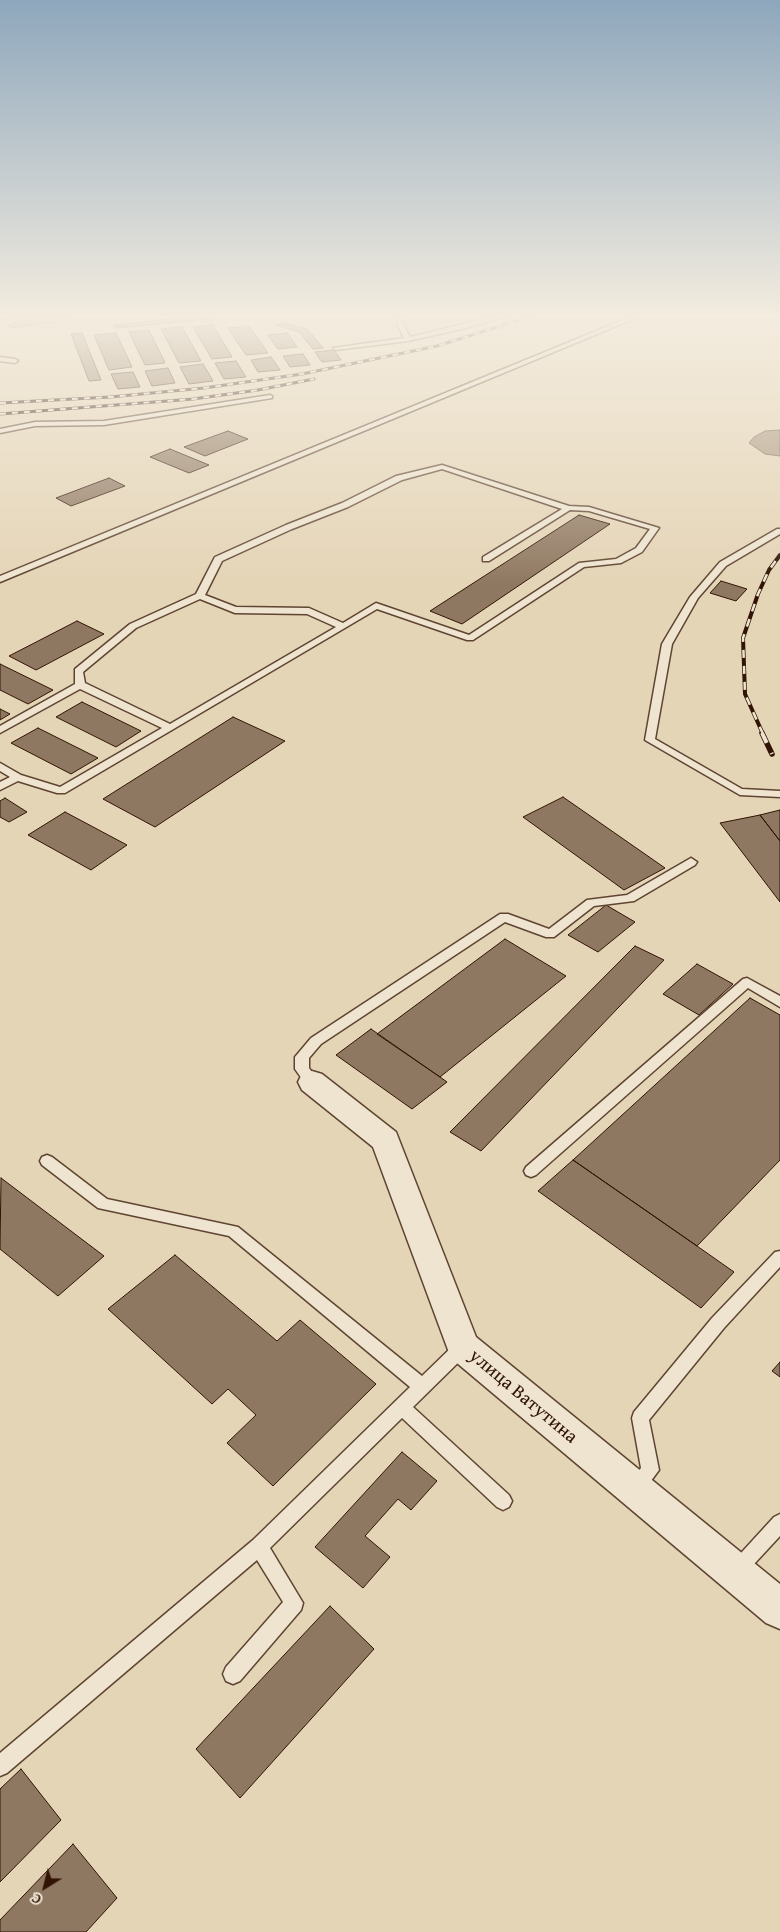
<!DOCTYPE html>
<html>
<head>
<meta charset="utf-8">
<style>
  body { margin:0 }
  #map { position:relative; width:780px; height:1932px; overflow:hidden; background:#e5d5b7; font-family:"Gentium Book Plus",serif }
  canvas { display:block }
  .north { position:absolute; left:20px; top:1862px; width:50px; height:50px; -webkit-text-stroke:4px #eee4d0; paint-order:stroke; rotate:216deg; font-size:14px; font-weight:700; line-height:20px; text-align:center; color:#311404 }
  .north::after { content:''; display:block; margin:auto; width:18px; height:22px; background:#311404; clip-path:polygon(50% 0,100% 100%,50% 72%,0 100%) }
</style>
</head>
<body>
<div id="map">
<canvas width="780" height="1932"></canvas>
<div class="north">С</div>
</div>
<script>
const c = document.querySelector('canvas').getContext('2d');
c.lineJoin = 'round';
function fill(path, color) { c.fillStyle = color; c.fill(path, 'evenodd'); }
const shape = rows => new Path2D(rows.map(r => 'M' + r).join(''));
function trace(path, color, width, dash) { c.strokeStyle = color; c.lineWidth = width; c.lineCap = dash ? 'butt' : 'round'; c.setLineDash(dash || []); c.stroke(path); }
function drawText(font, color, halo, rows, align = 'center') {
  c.font = font + ' "Gentium Book Plus",serif'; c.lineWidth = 4; c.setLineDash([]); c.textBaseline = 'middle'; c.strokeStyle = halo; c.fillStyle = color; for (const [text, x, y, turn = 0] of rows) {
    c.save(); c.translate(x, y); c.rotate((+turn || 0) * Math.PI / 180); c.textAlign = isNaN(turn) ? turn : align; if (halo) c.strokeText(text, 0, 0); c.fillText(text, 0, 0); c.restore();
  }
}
const water = shape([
  [1,315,79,315,55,322,12,328,8,325,16,323,20,318,12,318,4,321,1,319,4,316,1,315],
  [780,430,780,456,765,454,749,443,754,437,765,431,780,430]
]);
fill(water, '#a8937a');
trace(water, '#78604b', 1);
const building = shape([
  [209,315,211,319,115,328,113,325,209,315],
  [283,322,307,329,323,348,313,349,299,332,276,325,283,322],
  [213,325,232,357,212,359,193,327,213,325],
  [249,326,268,353,246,355,228,328,249,326],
  [182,327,201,361,179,363,161,329,182,327],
  [149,330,165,363,145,365,129,332,149,330],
  [82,333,101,380,89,381,71,334,82,333],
  [116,333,132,367,109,370,94,335,116,333],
  [287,333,297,347,278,349,268,335,287,333],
  [334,350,341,360,322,362,315,352,334,350],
  [303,354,310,365,290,367,283,356,303,354],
  [271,357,280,370,258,372,251,360,271,357],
  [236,361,246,377,224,379,215,363,236,361],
  [203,364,213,381,189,384,180,367,203,364],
  [168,368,175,383,152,386,145,371,168,368],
  [133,372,140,387,118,389,111,374,133,372],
  [228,431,248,439,205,456,184,447,228,431],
  [170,449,209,465,189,473,150,457,170,449],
  [109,478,125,486,71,506,56,498,109,478],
  [579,515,610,524,462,624,430,611,579,515],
  [721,581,747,589,736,601,710,593,721,581],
  [77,621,104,634,36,670,9,656,77,621],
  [0,664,53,690,28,704,0,690,0,664],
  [82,702,141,731,116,747,56,717,82,702],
  [0,709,10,714,0,720,0,709],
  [233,717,285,741,155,827,103,799,233,717],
  [38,728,98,758,71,774,11,743,38,728],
  [563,797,665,868,624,890,523,817,563,797],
  [5,798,27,812,9,822,0,817,0,801,5,798],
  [780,810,780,841,760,815,780,810],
  [65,812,127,845,91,870,28,835,65,812],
  [760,815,780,841,780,902,720,823,760,815],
  [606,905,635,922,598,952,568,935,606,905],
  [505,939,566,976,440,1077,377,1034,505,939],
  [635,946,664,960,481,1151,450,1132,635,946],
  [697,964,733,984,699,1015,663,994,697,964],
  [750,998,780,1015,780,1160,697,1246,573,1160,750,998],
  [371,1029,440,1077,447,1082,412,1109,336,1055,371,1029],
  [573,1160,697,1246,734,1272,701,1308,538,1191,573,1160],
  [1,1178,104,1256,58,1296,0,1249,1,1178],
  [175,1255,277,1341,300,1320,376,1384,273,1486,227,1443,256,1415,228,1389,212,1404,108,1309,175,1255],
  [780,1362,780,1377,772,1371,780,1362],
  [402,1452,437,1481,411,1510,398,1499,365,1536,390,1557,363,1588,315,1547,402,1452],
  [330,1606,374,1649,240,1798,196,1749,330,1606],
  [21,1769,61,1820,0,1882,0,1789,21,1769],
  [73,1844,117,1898,86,1932,0,1932,0,1920,73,1844]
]);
fill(building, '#8f7861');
trace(building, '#311404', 1);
const lane = shape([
  [397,315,403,315,403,324,410,337,500,315,510,315,466,328,408,341,336,350,333,348,404,338,397,324,397,315],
  [635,315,643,315,0,582,0,576,635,315],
  [0,357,15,359,18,361,15,363,0,361,0,357],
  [270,395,272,396,272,398,104,425,35,426,0,433,0,429,35,422,104,421,270,395],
  [442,465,569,506,589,507,659,528,642,552,621,563,584,567,473,640,467,640,377,609,65,793,57,793,18,781,0,790,0,782,10,777,0,771,0,763,21,775,60,787,162,728,80,689,0,733,0,726,75,684,75,669,130,624,196,594,215,557,286,525,342,503,396,476,442,465],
  [442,469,562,509,483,557,483,561,489,561,570,510,589,511,650,529,636,548,616,559,579,563,469,635,376,603,343,623,309,608,236,607,205,595,222,561,292,529,348,507,402,480,442,469],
  [200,599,235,613,307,614,336,627,170,724,85,683,83,672,136,628,200,599],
  [777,529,780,529,780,534,726,566,698,598,672,644,655,739,742,789,780,791,780,797,740,795,645,740,662,644,690,597,720,562,777,529],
  [691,858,697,862,695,865,634,901,594,906,554,937,546,937,505,922,321,1044,309,1058,309,1068,319,1082,317,1086,307,1086,295,1069,295,1057,311,1038,500,914,508,914,549,929,587,900,627,895,691,858],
  [747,978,780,996,780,1007,748,988,536,1175,531,1177,526,1175,524,1171,526,1167,743,979,747,978],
  [47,1155,52,1157,107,1199,238,1227,422,1376,457,1342,463,1340,469,1342,471,1347,469,1352,413,1407,509,1495,512,1501,509,1507,503,1510,497,1507,402,1418,270,1548,303,1603,301,1610,240,1681,233,1684,226,1681,223,1674,226,1667,283,1602,257,1560,7,1773,0,1776,0,1753,253,1540,410,1387,229,1236,98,1208,42,1165,40,1161,42,1157,47,1155],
  [780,1251,780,1267,724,1328,649,1420,659,1470,642,1493,636,1495,630,1493,627,1487,630,1481,641,1468,632,1418,634,1412,712,1318,775,1252,780,1251],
  [780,1514,780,1536,743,1576,737,1579,731,1576,728,1570,731,1564,774,1517,780,1514]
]);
const street = shape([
  [312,1071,322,1074,396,1132,476,1337,780,1584,780,1629,766,1623,451,1358,373,1147,302,1090,298,1082,302,1074,312,1071]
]);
trace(lane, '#5e4431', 3);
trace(street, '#5e4431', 3);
fill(lane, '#eee4d0');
fill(street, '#eee4d0');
const railFar2 = shape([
  [0,403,110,397,204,388,302,374,437,346,535,315],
  [0,414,193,399,258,390,314,379]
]);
const railFar1 = shape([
  [763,734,745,694,743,638,758,594,769,570,780,555]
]);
const rail = shape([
  [762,733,772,754]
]);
trace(railFar2, '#311404', 3);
trace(railFar1, '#311404', 4);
trace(rail, '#311404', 5.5);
trace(railFar2, '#eee4d0', 2, [6]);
trace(railFar1, '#eee4d0', 2.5, [8]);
trace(rail, '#eee4d0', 4, [11]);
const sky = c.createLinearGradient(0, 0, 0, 585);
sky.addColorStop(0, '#8ea7bc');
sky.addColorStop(0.54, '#f3ecdf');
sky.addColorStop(1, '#f3ecdf00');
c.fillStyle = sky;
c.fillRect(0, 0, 780, 585);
drawText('19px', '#311404', '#eee4d0', [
  ["улица Ватутина",523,1397,40]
]);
</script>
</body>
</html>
